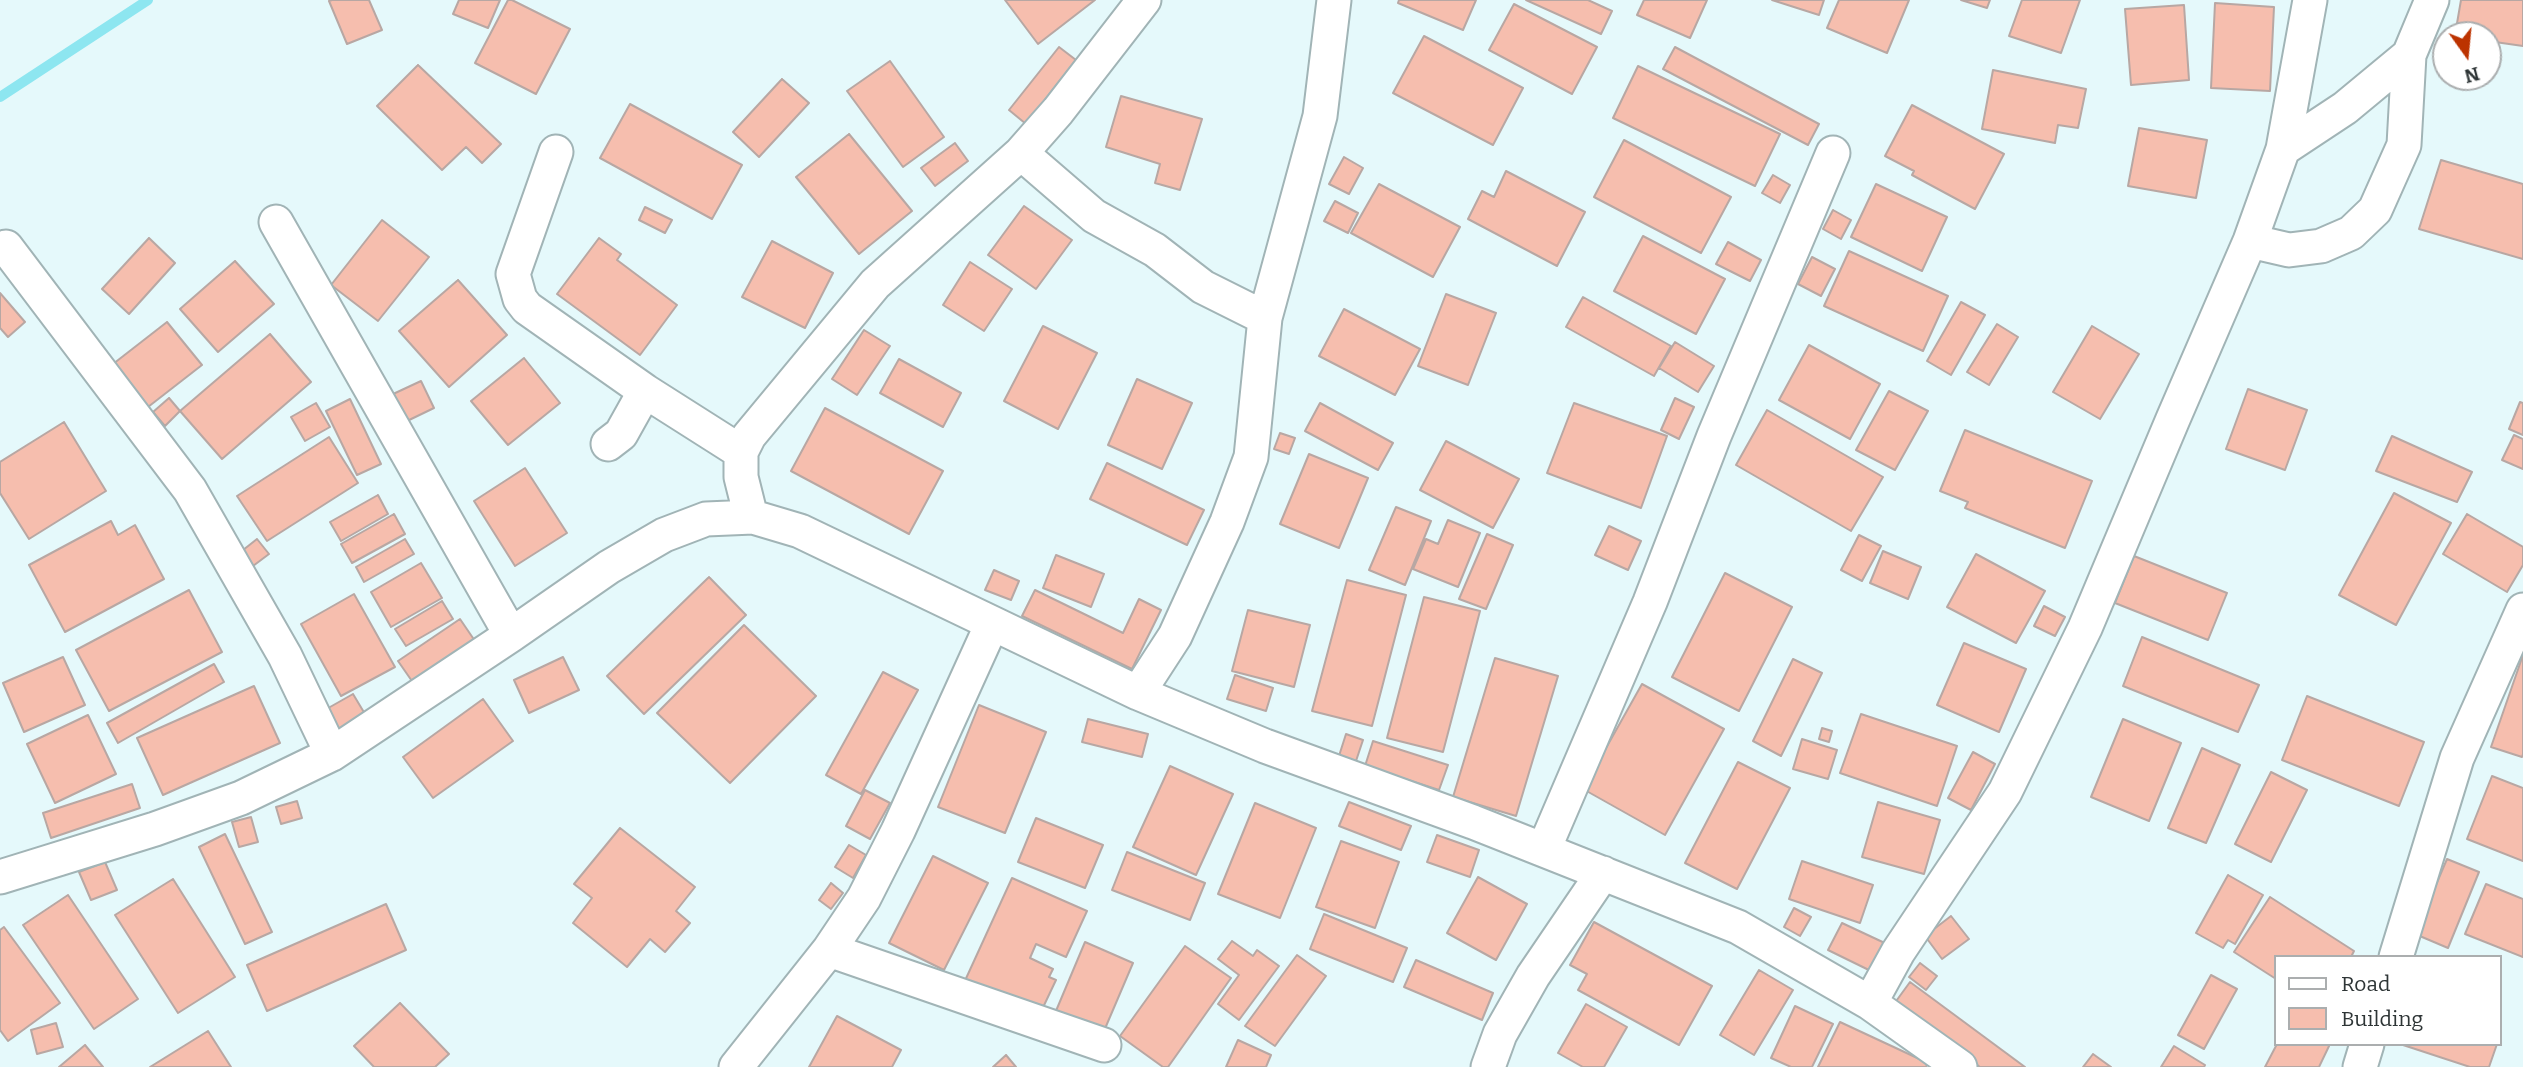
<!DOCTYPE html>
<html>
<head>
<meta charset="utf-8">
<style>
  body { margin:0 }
  #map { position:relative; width:2523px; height:1067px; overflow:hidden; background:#e5f9fb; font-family:Bitter,serif }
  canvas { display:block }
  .legend { position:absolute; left:2274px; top:955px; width:228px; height:91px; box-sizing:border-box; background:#fff; border:2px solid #abaeaf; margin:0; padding:9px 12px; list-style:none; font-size:21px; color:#2e3536 }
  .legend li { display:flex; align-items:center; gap:14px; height:35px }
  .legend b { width:35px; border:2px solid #abaeaf }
  .north { position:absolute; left:2432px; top:21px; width:70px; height:70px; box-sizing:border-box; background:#fff; border:2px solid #abaeaf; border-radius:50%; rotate:165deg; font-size:19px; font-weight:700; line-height:28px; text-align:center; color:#2e3536 }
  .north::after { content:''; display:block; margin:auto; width:24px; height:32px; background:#bc3300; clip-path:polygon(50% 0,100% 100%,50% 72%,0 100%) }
</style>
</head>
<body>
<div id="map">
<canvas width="2523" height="1067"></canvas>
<ul class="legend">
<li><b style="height:9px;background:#fff"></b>Road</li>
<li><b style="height:19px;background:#f6beae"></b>Building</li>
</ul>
<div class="north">N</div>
</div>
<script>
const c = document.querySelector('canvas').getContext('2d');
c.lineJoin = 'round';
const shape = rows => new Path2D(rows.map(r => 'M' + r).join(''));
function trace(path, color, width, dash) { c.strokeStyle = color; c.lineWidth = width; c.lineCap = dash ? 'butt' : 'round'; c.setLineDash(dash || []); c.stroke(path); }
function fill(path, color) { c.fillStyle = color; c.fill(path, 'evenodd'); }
trace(shape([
  [0,97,148,0]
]), '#8de6f0', 10);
const building = shape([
  [332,0,369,0,382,30,347,44,329,1,332,0],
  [459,0,500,0,488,28,453,14,459,0],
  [508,0,512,0,570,29,536,94,475,63,508,0],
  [1005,0,1095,0,1038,44,1005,0],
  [1399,0,1476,0,1463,30,1398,3,1399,0],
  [1526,0,1588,0,1612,11,1601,34,1526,0],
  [1644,0,1707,0,1690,38,1637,15,1644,0],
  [1772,0,1824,0,1819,15,1772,0],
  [1839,0,1909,0,1887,53,1827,28,1839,0],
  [1961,0,1990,0,1987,8,1961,0],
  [2022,0,2080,0,2061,53,2009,36,2022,0],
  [2461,0,2523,0,2523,46,2488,41,2488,35,2455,35,2461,0],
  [2215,3,2274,7,2270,91,2211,88,2215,3],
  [1514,4,1597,47,1572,94,1489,50,1514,4],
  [2184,5,2189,80,2131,85,2125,9,2184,5],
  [1424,36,1523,88,1493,145,1393,93,1424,36],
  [1059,47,1076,60,1026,124,1009,110,1059,47],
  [1675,47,1819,124,1808,145,1663,69,1675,47],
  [890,61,944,137,903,167,847,91,890,61],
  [418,65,501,144,482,163,466,147,442,170,377,106,418,65],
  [1638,66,1780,134,1755,186,1613,118,1638,66],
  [1993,70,2086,89,2078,128,2058,125,2055,143,1982,129,1993,70],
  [782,79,809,103,759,157,733,132,782,79],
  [1121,96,1202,119,1180,190,1155,183,1160,164,1106,147,1121,96],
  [630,104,742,165,712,219,600,158,630,104],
  [1912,105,2004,154,1975,209,1912,175,1914,171,1885,156,1912,105],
  [2139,128,2207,140,2196,198,2128,186,2139,128],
  [849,134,912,211,859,254,796,177,849,134],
  [1624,140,1731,197,1701,253,1594,197,1624,140],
  [955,143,968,161,935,186,921,168,955,143],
  [1344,157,1363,168,1349,194,1329,184,1344,157],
  [2441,160,2523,184,2523,259,2419,229,2441,160],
  [1506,171,1585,212,1557,266,1468,219,1482,191,1494,197,1506,171],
  [1773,175,1790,185,1780,203,1762,193,1773,175],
  [1379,184,1460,227,1433,277,1351,233,1379,184],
  [1876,184,1947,217,1922,271,1851,237,1876,184],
  [1335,201,1358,213,1348,233,1324,221,1335,201],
  [1024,206,1072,240,1036,289,988,255,1024,206],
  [645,207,672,220,665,233,639,220,645,207],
  [1833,210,1851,220,1841,239,1823,229,1833,210],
  [382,220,429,257,378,321,331,285,382,220],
  [1643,236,1725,279,1696,334,1614,291,1643,236],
  [149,238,175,263,129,314,102,289,149,238],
  [599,238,621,254,617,260,677,305,640,355,557,294,599,238],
  [772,241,833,273,805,328,742,297,772,241],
  [1728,242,1761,260,1750,281,1716,264,1728,242],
  [1849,251,1948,296,1923,351,1824,306,1849,251],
  [1812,257,1835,269,1821,296,1798,284,1812,257],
  [235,261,274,304,218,352,180,309,235,261],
  [970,262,1012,289,984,331,943,305,970,262],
  [458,280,507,335,449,387,399,331,458,280],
  [0,293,25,322,8,337,0,328,0,293],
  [1446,294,1496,313,1468,385,1418,366,1446,294],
  [1583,297,1671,346,1654,376,1566,327,1583,297],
  [1961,302,1985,315,1951,375,1927,361,1961,302],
  [1344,309,1420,349,1395,395,1319,356,1344,309],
  [167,322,202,365,148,407,113,364,167,322],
  [1997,324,2018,337,1989,385,1967,372,1997,324],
  [1043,326,1097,353,1058,429,1004,401,1043,326],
  [2092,326,2139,354,2100,419,2053,392,2092,326],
  [864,330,890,346,857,395,832,379,864,330],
  [270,334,311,382,222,459,180,411,270,334],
  [1675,342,1714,366,1698,392,1659,368,1675,342],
  [1809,345,1880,384,1850,439,1779,400,1809,345],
  [524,358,560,403,508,445,471,401,524,358],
  [899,359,961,393,943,427,880,393,899,359],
  [1137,379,1192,403,1162,469,1108,445,1137,379],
  [421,381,434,408,405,422,391,395,421,381],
  [2248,389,2307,410,2285,470,2226,449,2248,389],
  [1889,391,1928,411,1895,470,1856,450,1889,391],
  [169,398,180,411,165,426,153,412,169,398],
  [1675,398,1694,407,1679,439,1661,430,1675,398],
  [350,399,381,464,357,475,326,411,350,399],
  [2520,402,2523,403,2523,435,2509,429,2520,402],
  [316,403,330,427,305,441,291,417,316,403],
  [1320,403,1393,443,1378,470,1305,431,1320,403],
  [1574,403,1667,436,1641,508,1547,473,1574,403],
  [825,408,943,471,909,534,791,471,825,408],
  [1767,410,1883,477,1851,531,1736,465,1767,410],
  [64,422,106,491,29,539,0,493,0,462,64,422],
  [1965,430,2092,481,2065,548,1965,508,1968,502,1940,491,1965,430],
  [1280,433,1295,438,1289,454,1274,449,1280,433],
  [2514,435,2523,439,2523,469,2502,460,2514,435],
  [2392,436,2472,472,2457,502,2376,471,2392,436],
  [329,437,358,483,267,541,237,496,329,437],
  [1446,441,1519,479,1493,528,1420,490,1446,441],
  [1309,454,1368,478,1339,548,1280,524,1309,454],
  [1107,463,1204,510,1187,545,1090,499,1107,463],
  [525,468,567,533,515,566,474,501,525,468],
  [2394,493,2451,523,2396,625,2339,595,2394,493],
  [378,495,388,514,341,541,330,522,378,495],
  [1396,507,1431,521,1405,585,1369,570,1396,507],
  [394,514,405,534,352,563,341,544,394,514],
  [2467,514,2523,547,2523,565,2507,592,2443,554,2467,514],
  [1448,520,1480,533,1458,587,1413,569,1426,539,1438,544,1448,520],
  [111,521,118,535,135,525,164,579,65,632,29,565,111,521],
  [1609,526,1641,541,1628,570,1595,555,1609,526],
  [1487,534,1513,545,1486,609,1459,599,1487,534],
  [1859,535,1881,546,1862,581,1841,570,1859,535],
  [257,539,269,554,249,569,238,554,257,539],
  [405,539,414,554,364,582,356,567,405,539],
  [1883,551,1921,567,1908,599,1870,583,1883,551],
  [1976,554,2045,591,2016,643,1947,607,1976,554],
  [1056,555,1104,574,1091,607,1043,588,1056,555],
  [2134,556,2227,593,2208,640,2115,603,2134,556],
  [421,563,442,598,391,627,371,592,421,563],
  [994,570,1019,581,1011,600,985,590,994,570],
  [1725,573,1792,607,1739,711,1672,677,1725,573],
  [709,577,746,615,644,714,607,676,709,577],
  [1347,580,1406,595,1372,726,1312,711,1347,580],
  [189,590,222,652,109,711,76,650,189,590],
  [1035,590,1123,633,1139,599,1161,610,1132,669,1022,616,1035,590],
  [354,594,395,667,341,696,301,624,354,594],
  [1424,597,1480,611,1443,752,1387,738,1424,597],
  [442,601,453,619,406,646,395,629,442,601],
  [2044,606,2065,617,2055,636,2034,626,2044,606],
  [1248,610,1310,625,1294,687,1232,671,1248,610],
  [460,619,475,641,414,684,398,661,460,619],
  [744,625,816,696,730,783,657,713,744,625],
  [2142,637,2259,685,2238,732,2123,686,2142,637],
  [1964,643,2026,669,1999,732,1937,705,1964,643],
  [2523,655,2523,754,2522,757,2491,747,2523,655],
  [63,657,85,705,24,732,3,683,63,657],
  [563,657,579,690,529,713,514,680,563,657],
  [1495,658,1558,676,1516,816,1453,797,1495,658],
  [1793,659,1822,673,1781,756,1753,741,1793,659],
  [214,664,224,682,118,743,107,723,214,664],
  [883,672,918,690,861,794,826,775,883,672],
  [1235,675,1273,688,1266,711,1227,699,1235,675],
  [1642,684,1724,729,1665,835,1583,789,1642,684],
  [254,686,280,743,163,795,137,738,254,686],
  [353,694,365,714,335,732,323,711,353,694],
  [2307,696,2424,742,2399,806,2282,760,2307,696],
  [483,699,513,741,433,798,403,757,483,699],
  [979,705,1046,732,1005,833,938,807,979,705],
  [1861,714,1957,746,1937,806,1840,773,1861,714],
  [88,715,116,774,55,803,27,744,88,715],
  [1088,719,1148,734,1142,757,1082,742,1088,719],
  [2123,719,2181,743,2149,821,2091,797,2123,719],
  [1822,728,1832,731,1829,742,1819,739,1822,728],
  [1346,734,1363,740,1355,764,1338,759,1346,734],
  [1802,739,1837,750,1828,779,1793,769,1802,739],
  [1373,741,1448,765,1439,790,1365,766,1373,741],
  [2202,748,2240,765,2206,843,2168,828,2202,748],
  [1973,752,1995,764,1971,810,1948,798,1973,752],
  [1738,762,1790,788,1737,889,1685,863,1738,762],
  [1170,766,1233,794,1196,875,1133,847,1170,766],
  [2271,772,2307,790,2271,862,2235,844,2271,772],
  [2492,776,2523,788,2523,861,2467,839,2492,776],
  [132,784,140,808,51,838,43,813,132,784],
  [865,790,890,803,870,839,846,826,865,790],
  [297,801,302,818,281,824,276,807,297,801],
  [1349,802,1411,826,1401,850,1339,826,1349,802],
  [1878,802,1940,820,1924,874,1862,857,1878,802],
  [1255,803,1316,828,1280,918,1218,894,1255,803],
  [251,817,258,842,239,847,232,822,251,817],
  [1036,818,1103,845,1085,888,1018,862,1036,818],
  [620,828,695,887,676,911,690,923,665,952,650,939,627,967,573,923,592,898,574,884,620,828],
  [225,834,272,932,245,944,199,847,225,834],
  [1437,835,1479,850,1470,877,1427,862,1437,835],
  [1341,841,1399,862,1375,928,1316,907,1341,841],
  [849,845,866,855,853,878,835,867,849,845],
  [1127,852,1205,883,1190,920,1112,890,1127,852],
  [933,856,988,883,944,970,889,943,933,856],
  [2447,859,2479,872,2448,948,2415,934,2447,859],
  [1802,861,1873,885,1860,923,1789,899,1802,861],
  [105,862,117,890,91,900,79,872,105,862],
  [2228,875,2263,895,2235,944,2228,940,2223,948,2196,933,2228,875],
  [1478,877,1527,904,1496,960,1447,933,1478,877],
  [1012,878,1087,911,1066,957,1036,944,1030,958,1053,969,1049,977,1056,980,1038,1018,963,985,1012,878],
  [173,879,235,977,178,1013,115,915,173,879],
  [831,883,843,893,831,909,819,900,831,883],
  [2486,884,2523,899,2523,957,2465,934,2486,884],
  [68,895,138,999,94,1029,23,925,68,895],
  [2270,897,2354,951,2351,957,2276,957,2276,979,2234,952,2270,897],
  [386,904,406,950,267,1011,247,965,386,904],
  [1794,908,1811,917,1800,936,1784,927,1794,908],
  [1324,914,1407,948,1393,982,1310,949,1324,914],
  [1951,916,1969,939,1942,959,1925,936,1951,916],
  [1594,922,1712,986,1679,1045,1578,990,1587,974,1570,965,1594,922],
  [1842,923,1889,945,1875,973,1828,950,1842,923],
  [4,927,60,1003,8,1041,0,1030,0,930,4,927],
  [1232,941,1253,956,1257,950,1279,966,1239,1020,1218,1004,1239,975,1218,959,1232,941],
  [1085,942,1133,963,1101,1038,1053,1018,1085,942],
  [1185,946,1231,978,1168,1067,1163,1067,1120,1036,1185,946],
  [1297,955,1326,976,1275,1046,1245,1026,1297,955],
  [1416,960,1493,993,1482,1020,1404,987,1416,960],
  [1920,963,1937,976,1926,990,1909,977,1920,963],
  [1759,970,1793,990,1754,1055,1720,1035,1759,970],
  [2211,975,2237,989,2204,1049,2178,1035,2211,975],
  [1910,982,2025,1067,1980,1067,1894,1004,1910,982],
  [400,1003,449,1054,435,1067,374,1067,354,1046,400,1003],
  [1586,1004,1627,1027,1604,1067,1583,1067,1558,1053,1586,1004],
  [1795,1006,1833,1024,1812,1067,1791,1067,1771,1058,1795,1006],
  [837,1016,901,1050,892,1067,809,1067,837,1016],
  [1840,1022,1928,1063,1926,1067,1818,1067,1840,1022],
  [56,1023,63,1047,37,1054,31,1030,56,1023],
  [208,1031,231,1067,150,1067,208,1031],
  [1238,1040,1271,1055,1266,1067,1226,1067,1238,1040],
  [2277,1044,2330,1044,2319,1067,2265,1067,2277,1044],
  [2400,1044,2497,1044,2489,1067,2470,1067,2400,1044],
  [85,1045,103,1067,59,1067,85,1045],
  [2174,1046,2205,1065,2204,1067,2161,1067,2174,1046],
  [2093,1054,2111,1067,2083,1067,2093,1054],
  [1006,1055,1016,1067,993,1067,1006,1055]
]);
fill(building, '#f6beae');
trace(building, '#b8a7a3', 2);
const minor = shape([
  [2283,149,2345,108,2409,55],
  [556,152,513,274,520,299,527,308,645,391,741,452],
  [1021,153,1094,216,1155,250,1203,287,1265,318],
  [276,222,511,635],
  [2250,241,2289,250,2321,246,2351,233,2375,210,2404,145,2409,55,2432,0],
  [6,247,190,490,285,656,332,754],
  [608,444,621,434,645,391],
  [751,517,741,477,741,452,749,436,875,284,1021,153,1058,111,1144,0],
  [1138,693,1175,636,1227,522,1251,457,1265,318,1320,116,1334,0],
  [1544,849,1650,602,1714,436,1833,153],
  [0,877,155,829,241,798,332,754,511,635,609,567,664,535,706,519,753,517,800,531,1138,693,1265,746,1473,822,1738,927,1870,1003,1960,1067],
  [829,950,1104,1045],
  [2396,957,2457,758,2523,610],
  [1870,1003,1898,952,2005,792,2085,628,2173,419,2250,241,2283,149,2310,0],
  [736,1067,829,950,864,898,898,831,992,624],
  [1488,1067,1500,1034,1533,976,1603,873],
  [2360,1067,2367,1044]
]);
trace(minor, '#a1b4b6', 37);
trace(minor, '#fff', 33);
</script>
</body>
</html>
